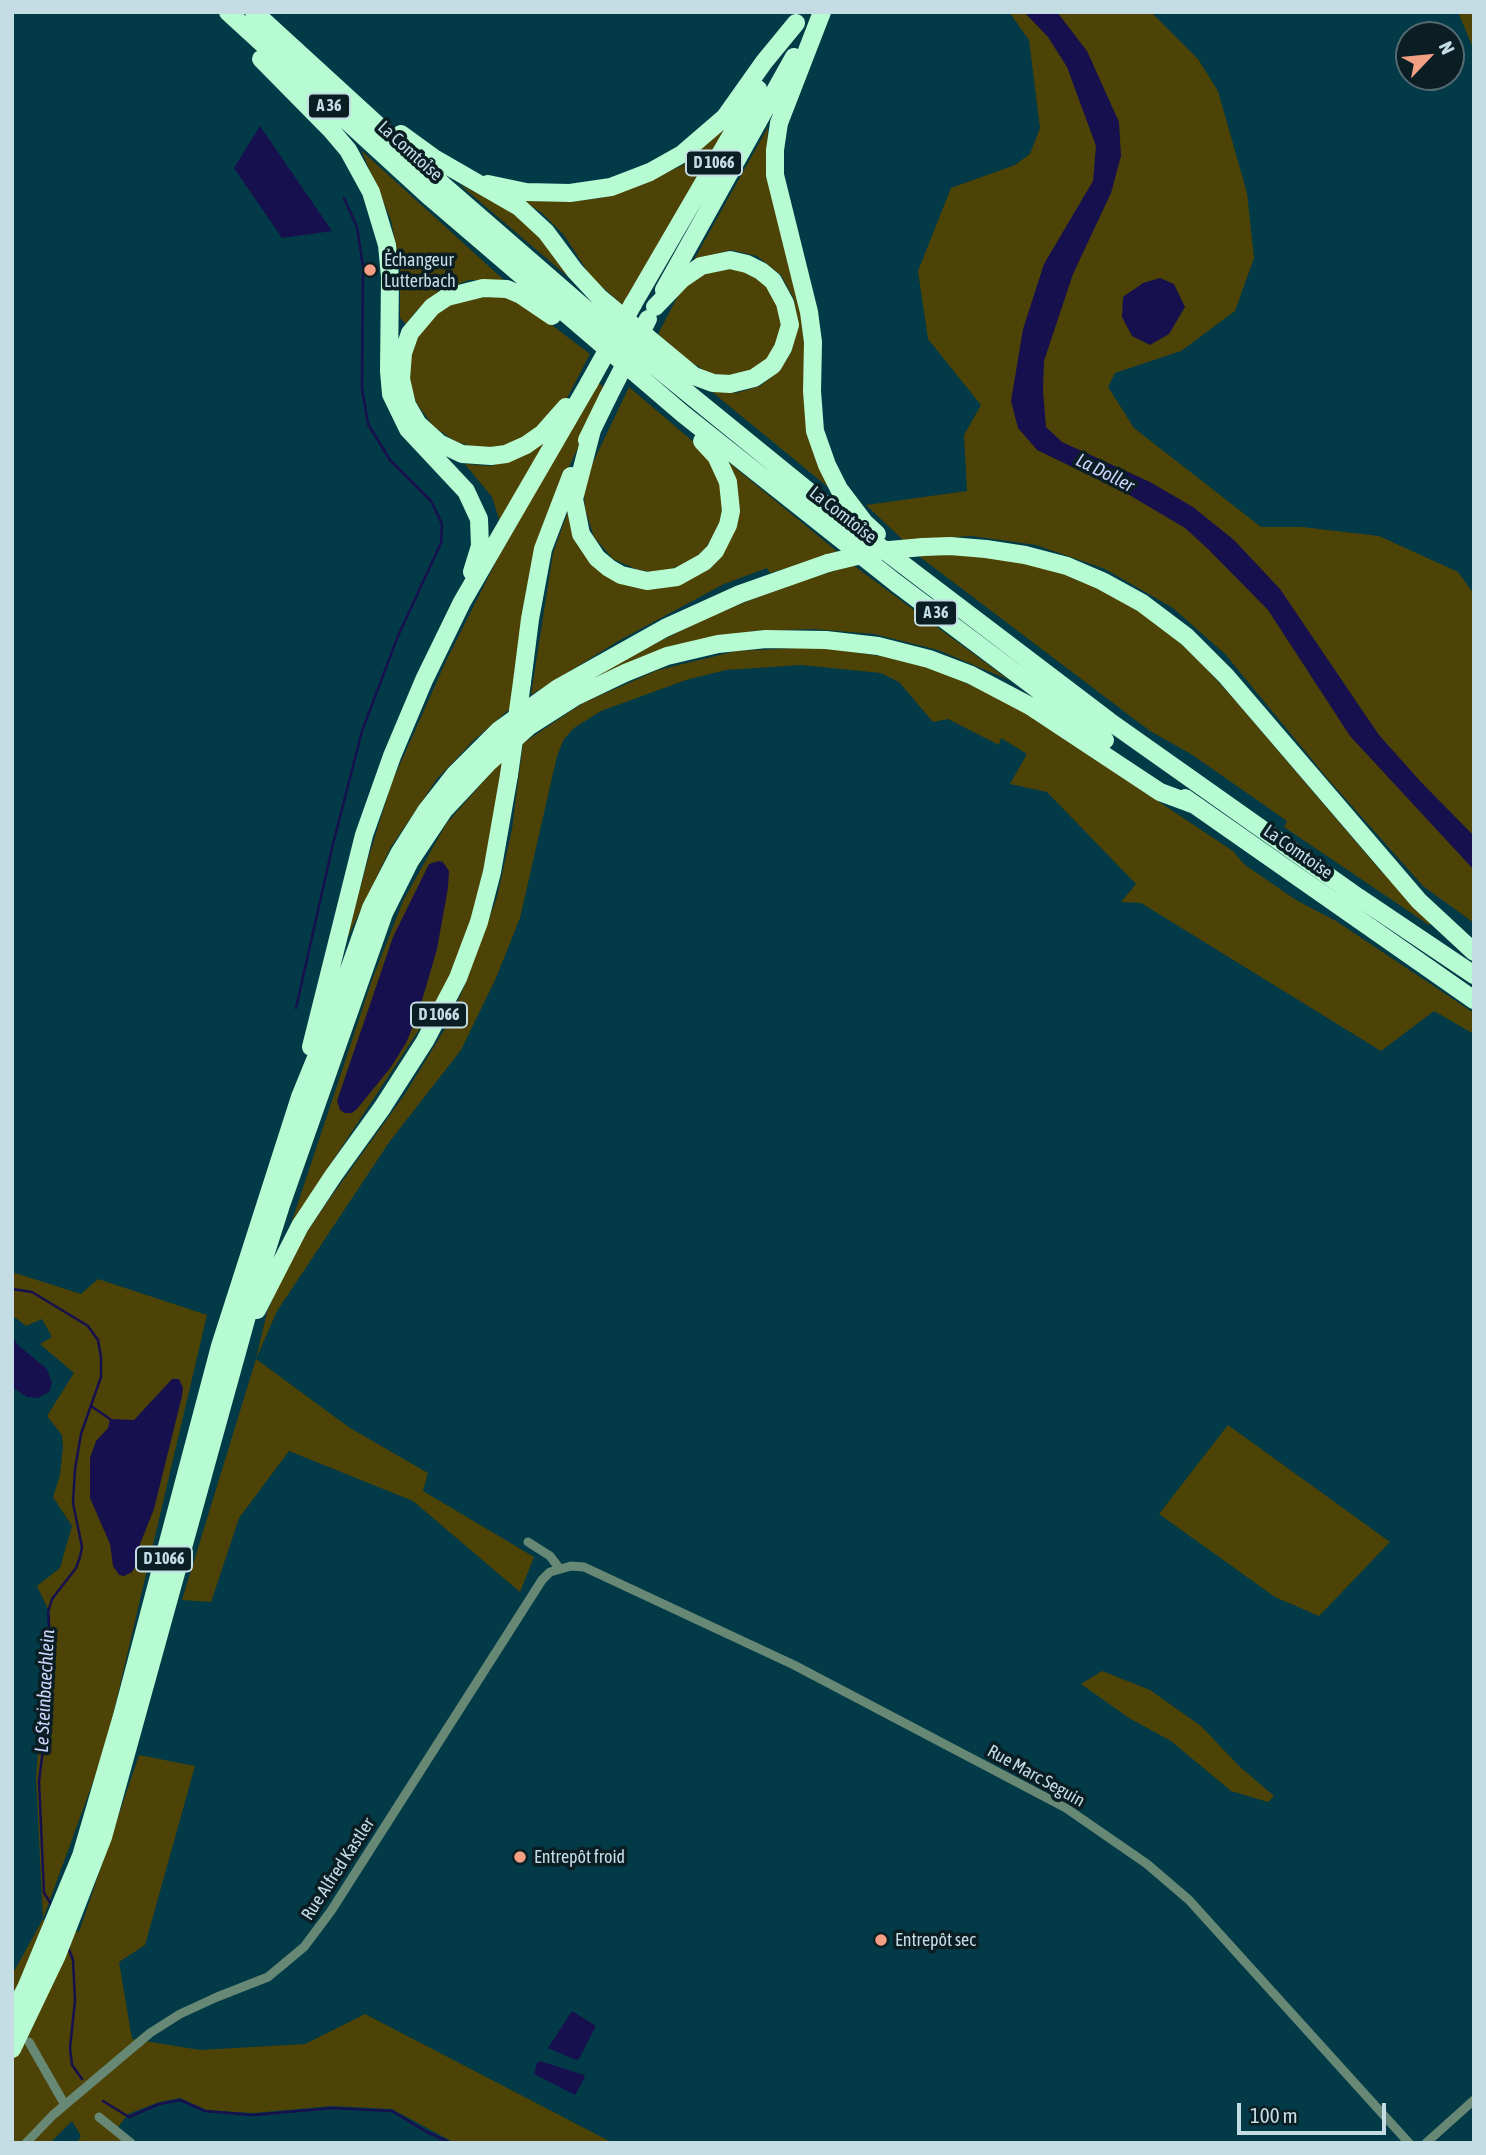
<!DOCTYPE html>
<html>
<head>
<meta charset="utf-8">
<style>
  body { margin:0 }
  #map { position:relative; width:1486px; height:2155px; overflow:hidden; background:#033a47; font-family:"Asap Condensed",sans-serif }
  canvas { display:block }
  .frame { position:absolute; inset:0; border:14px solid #c4dde5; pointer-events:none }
  .north { position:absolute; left:1395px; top:21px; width:70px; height:70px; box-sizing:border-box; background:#0a1e24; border:2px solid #546a71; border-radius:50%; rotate:64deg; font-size:19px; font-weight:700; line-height:28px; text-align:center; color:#c4dde5 }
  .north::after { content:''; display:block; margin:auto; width:24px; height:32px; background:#f39f84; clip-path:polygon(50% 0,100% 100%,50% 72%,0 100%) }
  .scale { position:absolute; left:1237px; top:2103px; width:149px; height:32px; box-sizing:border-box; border:4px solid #c4dde5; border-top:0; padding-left:9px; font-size:21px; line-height:24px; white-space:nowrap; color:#c4dde5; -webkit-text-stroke:5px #0a1e24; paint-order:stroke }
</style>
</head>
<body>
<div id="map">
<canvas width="1486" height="2155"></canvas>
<div class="frame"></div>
<div class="north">N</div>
<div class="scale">100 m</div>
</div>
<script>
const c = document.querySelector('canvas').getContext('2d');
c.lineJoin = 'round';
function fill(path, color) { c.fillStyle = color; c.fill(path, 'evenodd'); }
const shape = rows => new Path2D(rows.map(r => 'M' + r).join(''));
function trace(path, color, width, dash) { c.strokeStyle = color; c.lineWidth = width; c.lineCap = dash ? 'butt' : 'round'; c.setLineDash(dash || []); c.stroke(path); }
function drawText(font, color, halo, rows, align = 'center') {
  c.font = font + ' "Asap Condensed",sans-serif'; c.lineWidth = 7; c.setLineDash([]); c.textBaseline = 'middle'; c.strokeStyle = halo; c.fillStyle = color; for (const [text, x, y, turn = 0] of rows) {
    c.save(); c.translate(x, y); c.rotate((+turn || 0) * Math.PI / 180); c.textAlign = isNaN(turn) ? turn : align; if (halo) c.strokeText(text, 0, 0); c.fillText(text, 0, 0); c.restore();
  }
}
fill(shape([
  [1009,12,1151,12,1198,59,1218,91,1247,193,1254,258,1235,311,1181,351,1115,373,1108,387,1134,428,1261,527,1302,527,1379,536,1458,572,1474,594,1474,923,1423,886,1327,778,1225,654,1173,608,1105,569,1036,545,971,536,904,541,866,505,967,491,964,435,981,405,928,339,918,271,951,188,1015,165,1030,154,1040,128,1029,40],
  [1458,12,1474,12,1474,50],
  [730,122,624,306,591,277,564,235,542,213,518,197,568,202,601,198,643,184,683,165],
  [768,127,767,166,803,308,806,349,834,492,706,387,736,393,760,386,779,371,791,353,797,329,794,299,781,275,757,256,731,250,708,256,691,265],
  [361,150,505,281,469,280,439,291,417,310,406,324,400,318,400,268,391,220],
  [459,184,499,204,515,215,539,237,586,292],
  [741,266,761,278,782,312,782,334,772,355,755,369,732,377,708,373,684,357,658,334,679,294,697,275],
  [485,295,509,297,532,310,590,354,565,402,538,429,511,444,482,449,456,442,433,426,417,404,409,383,410,356,419,332,434,314,457,300],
  [598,383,606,388,551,505,512,707,474,740,437,779,391,847,346,941,368,859,392,782,446,661,504,546],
  [629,387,703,450,717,472,723,491,724,506,721,521,706,548,693,560,666,571,651,572,636,569,613,559,594,537,585,509,584,494,588,473],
  [552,435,500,522,492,497,465,464,491,466,522,455],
  [727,461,839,553,770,573,767,568,724,584,620,640,531,695,553,553,570,506,603,573,676,584,700,574,720,557],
  [941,552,1028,562,1078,577,1144,613,1192,653,1233,698,1380,870,1432,922,1429,925,1284,827,1287,821,1191,754,1150,731,916,554],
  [853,565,1009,680,938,650,874,634,813,629,754,631,696,642,623,666,586,681,620,661,713,615,786,586],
  [819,647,887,657,936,670,1007,701,1233,851,1245,865,1296,900,1336,921,1474,1013,1474,1034,1434,1011,1381,1051,1141,903,1121,902,1136,884,1047,792,1010,784,1027,754,1001,738,999,745,948,719,933,722,899,682,881,673,801,665,726,670,686,680,601,711,574,728,564,739,557,756,520,918,496,978,461,1050,390,1141,277,1311,256,1359,350,1428,428,1473,423,1491,534,1557,520,1592,413,1501,289,1451,239,1518,211,1602,182,1600,256,1359,267,1312,285,1271,302,1239,328,1201,405,1094,446,1027,464,987,497,897,512,829,523,743,583,703,658,670,736,651],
  [505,757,487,869,468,936,436,1004,291,1224,372,980,403,901,446,824],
  [12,1272,81,1294,98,1279,207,1315,105,1749,43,1919,79,1932,139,1755,195,1766,145,1945,119,1962,132,2039,200,2050,305,2044,365,2014,613,2143,455,2143,392,2109,332,2106,253,2113,207,2110,180,2098,159,2102,128,2114,113,2134,125,2143,77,2143,81,2136,72,2121,50,2143,12,2143,12,1975,43,1919,36,1777,50,1613,37,1586,60,1568,72,1526,53,1497,60,1475,63,1447,62,1435,47,1416,74,1373,40,1344,52,1337,42,1319,26,1326,12,1315],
  [1228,1425,1390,1542,1319,1616,1275,1597,1159,1514],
  [1102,1671,1150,1690,1201,1726,1239,1766,1274,1796,1268,1802,1231,1791,1171,1741,1129,1718,1081,1684]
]), '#4d4306');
fill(shape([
  [1024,12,1057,12,1087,51,1119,122,1121,156,1111,193,1073,274,1044,361,1043,390,1046,427,1062,442,1150,482,1193,507,1234,540,1280,589,1379,735,1421,782,1474,836,1474,870,1350,736,1268,610,1209,550,1185,528,1126,493,1037,450,1018,428,1011,401,1023,329,1044,264,1093,181,1096,146,1067,67,1048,37],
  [260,126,332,231,282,238,234,168],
  [1160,278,1174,284,1185,307,1169,334,1150,345,1132,336,1122,317,1123,297,1143,283],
  [439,861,443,862,449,871,448,888,437,949,418,1014,406,1043,391,1067,357,1109,352,1113,345,1113,340,1110,337,1101,393,937,429,864],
  [12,1336,18,1345,47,1369,52,1383,49,1392,38,1398,27,1397,12,1387],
  [172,1379,179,1379,183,1388,182,1396,154,1509,140,1544,138,1562,132,1572,124,1576,119,1575,113,1566,110,1544,90,1498,90,1458,96,1441,108,1428,110,1419,134,1420],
  [572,2011,596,2026,579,2059,576,2060,548,2048],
  [540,2061,584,2075,585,2077,575,2095,534,2074,537,2063]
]), '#17104f');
trace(shape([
  [296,1008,332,848,362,731,398,636,441,543,442,524,431,501,390,460,368,424,362,388,363,267,357,227,344,198],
  [12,1289,32,1292,88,1326,98,1340,101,1357,101,1377,81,1434,75,1469,73,1503,82,1547,80,1557,76,1568,52,1599,48,1612,51,1649,41,1706,44,1741,39,1781,44,1893,51,1904],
  [91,1406,110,1419],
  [68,1947,73,1960,75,2001,70,2048,72,2065,82,2079],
  [103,2101,129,2117,159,2104,180,2100,205,2111,253,2115,332,2108,392,2111,427,2132,451,2143]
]), '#17104f', 2.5);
trace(shape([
  [528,1542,550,1556,559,1568],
  [29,2042,65,2105],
  [99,2117,131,2143],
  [26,2143,53,2115,150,2033,180,2014,217,1997,268,1977,304,1947,331,1911,542,1580,550,1572,571,1566,584,1567,794,1665,1066,1808,1147,1864,1189,1900,1409,2143],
  [1426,2143,1474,2100]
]), '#668874', 9);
trace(shape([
  [228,12,431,198,683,414,896,583,1105,740],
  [254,12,443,185,603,324,834,512,1109,721,1358,897,1474,975],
  [822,12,779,123,775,150,775,175,809,312,813,342,812,391,815,431,827,465,839,489,864,522,877,534],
  [261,59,331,130,348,150,371,192,387,245,390,277,389,371,391,394,408,429,466,491,479,519,480,546,472,572],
  [401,134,434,158,519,207,546,232,575,271,600,298,694,376,713,383,730,384,754,378,773,365,783,348,790,325,785,303,773,281,761,271,747,264,730,260,701,266,682,279,655,307],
  [488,184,526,192,570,193,611,187,650,172,682,154,725,117,764,62,796,23],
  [664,290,794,57],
  [633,304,758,89],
  [552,316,521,295,507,289,483,288,447,297,432,307,410,333,403,353,401,379,407,405,418,424,439,443,462,454,491,456,506,454,526,445,543,433,566,407],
  [592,430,574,499,581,534,597,558,609,568,621,575,647,581,677,577,704,562,715,551,728,525,731,511,728,482,716,456,702,441],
  [587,440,608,397],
  [923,547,950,546,986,549,1025,555,1067,566,1102,581,1142,603,1187,637,1226,676,1419,901,1474,952],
  [522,682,530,619,543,549,571,476],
  [1185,798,1474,1000],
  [311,1047,364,835,392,756,424,680,462,602,589,383],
  [257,1310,300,1226,333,1176,382,1108,425,1041,458,978,479,922,492,872,509,775],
  [12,2015,26,1988,81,1856,122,1716,220,1346,300,1097,329,1026,371,908,400,852,426,811,455,774,499,730,558,688,665,628,740,594,828,563],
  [12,2049,57,1955,103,1837,255,1287,281,1205,384,913,410,861,444,810,488,763,528,727,575,697,625,673,667,656,718,644,766,639,826,640,878,646,929,659,971,675,1030,706,1160,792,1195,805]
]), '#b7fbd3', 18);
trace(shape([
  [589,383,633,304],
  [608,397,648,319],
  [828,563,878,551,923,547],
  [509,775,522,682]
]), '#b7fbd3', 18);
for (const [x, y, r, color] of [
  [370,270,7,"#f39f84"],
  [520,1857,7,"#f39f84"],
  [881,1940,7,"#f39f84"]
]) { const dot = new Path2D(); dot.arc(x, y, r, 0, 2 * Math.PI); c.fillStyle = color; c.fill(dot); trace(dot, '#0a1e24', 2.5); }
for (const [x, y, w] of [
  [329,106,42],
  [714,163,56],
  [936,613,42],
  [439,1015,56],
  [164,1559,56]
]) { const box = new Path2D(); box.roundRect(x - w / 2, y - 12.5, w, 25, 5); c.fillStyle = '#0a1e24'; c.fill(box); trace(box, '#c4dde5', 2); }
drawText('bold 16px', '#c4dde5', null, [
  ["A 36",329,106],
  ["D 1066",714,163],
  ["A 36",936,613],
  ["D 1066",439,1015],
  ["D 1066",164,1559]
]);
drawText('18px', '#c4dde5', '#0a1e24', [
  ["La Comtoise",410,151,42],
  ["La Comtoise",843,515,38],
  ["La Comtoise",1298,852,35],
  ["Rue Marc Seguin",1036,1776,29],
  ["Rue Alfred Kastler",338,1869,-57]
]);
drawText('18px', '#c4dde5', '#0a1e24', [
  ["Échangeur",384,260],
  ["Lutterbach",384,281],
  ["Entrepôt froid",534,1857],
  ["Entrepôt sec",895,1940]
], 'left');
drawText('italic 19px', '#d0d5fd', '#0a1e24', [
  ["La Doller",1105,473,27],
  ["Le Steinbaechlein",45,1691,-87]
]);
</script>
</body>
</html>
